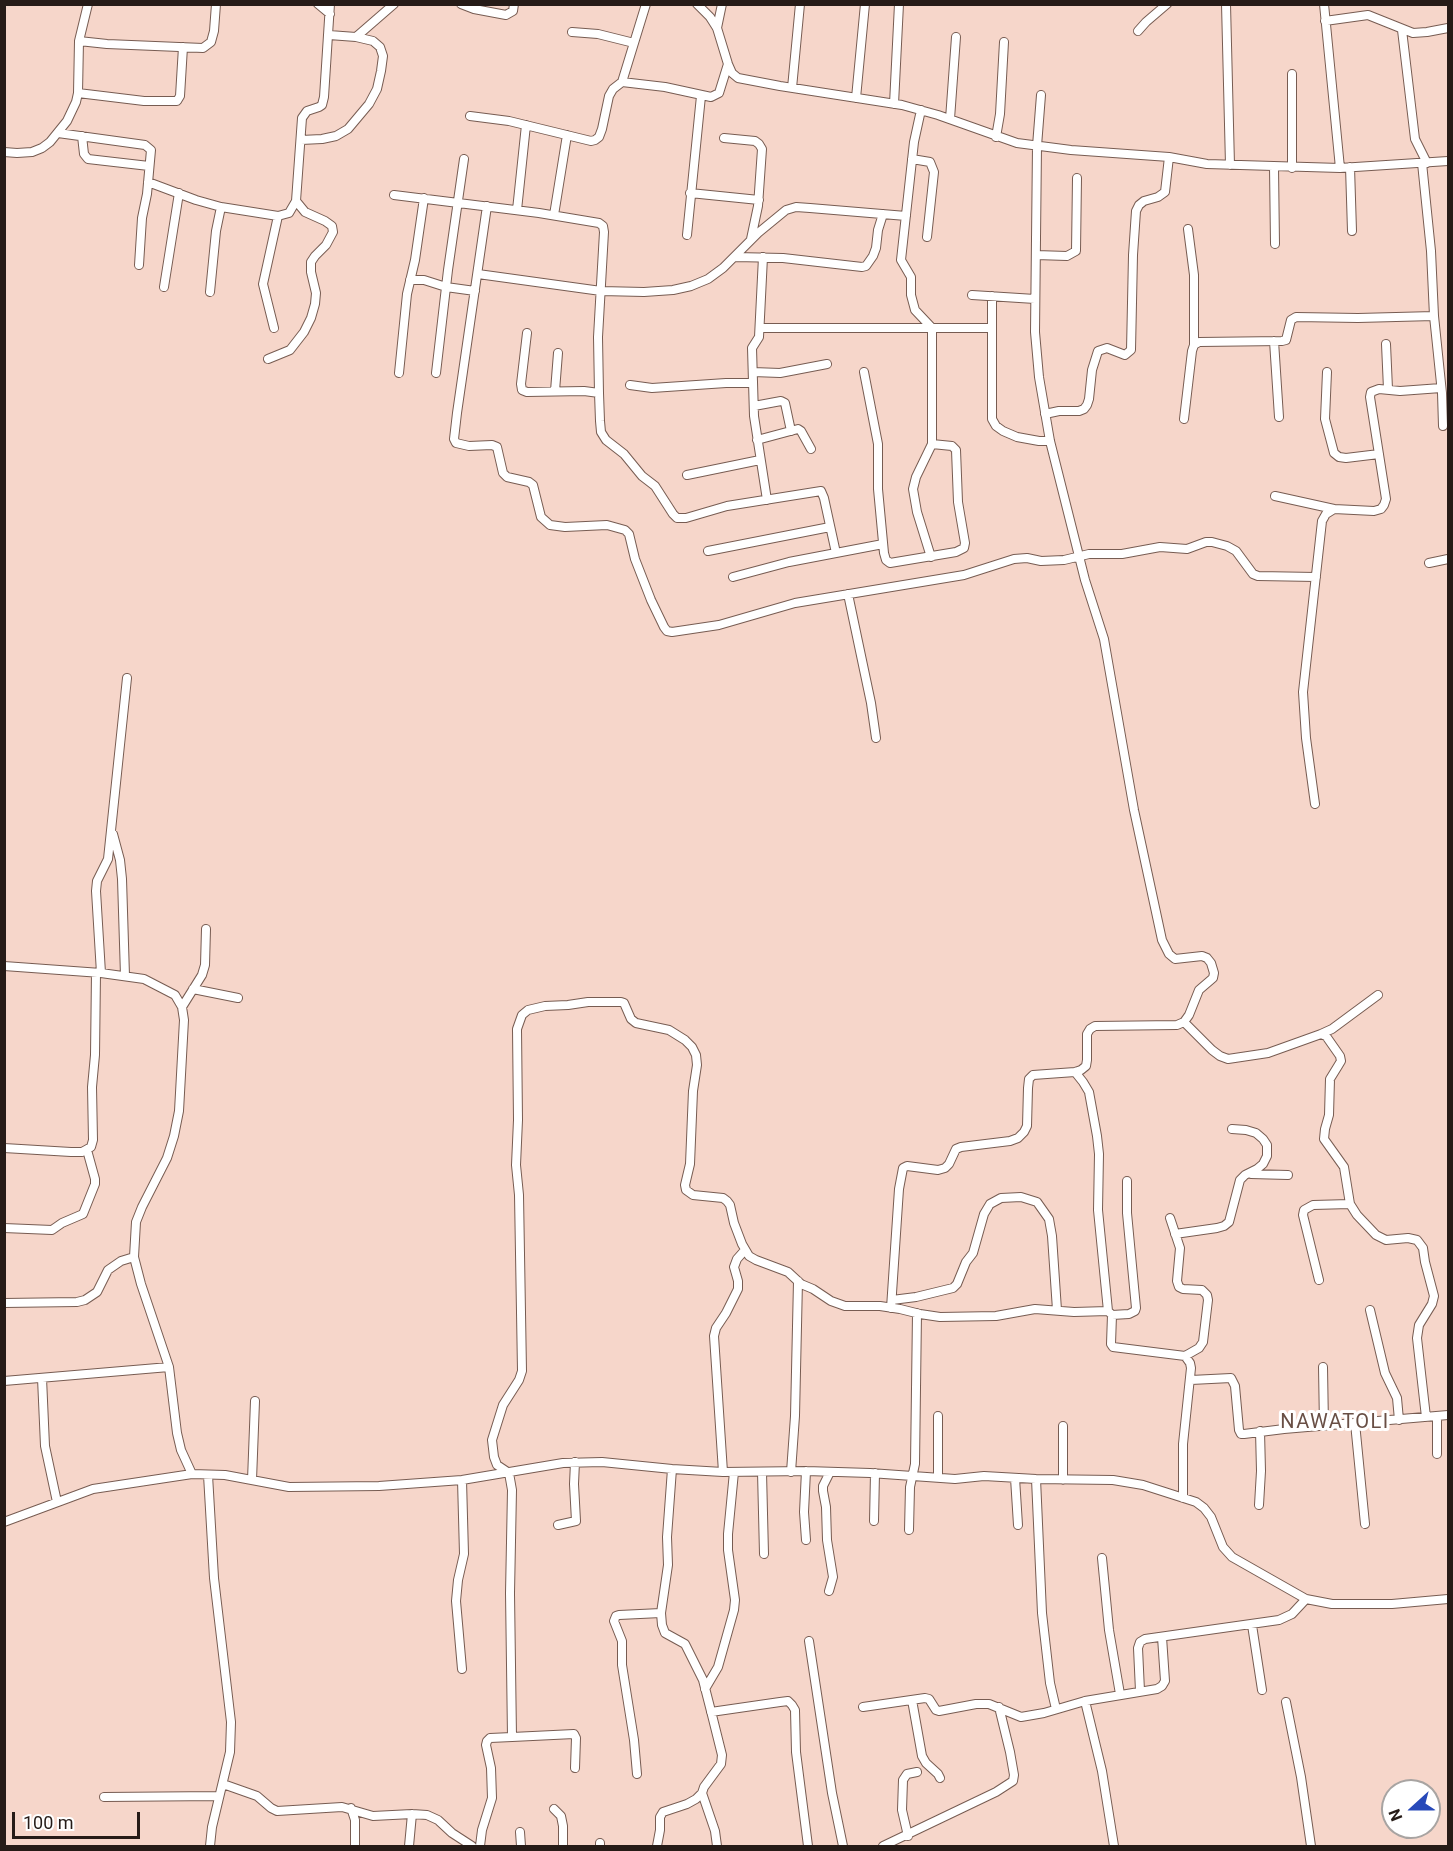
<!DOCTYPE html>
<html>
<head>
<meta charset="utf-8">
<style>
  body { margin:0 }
  #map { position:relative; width:1453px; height:1851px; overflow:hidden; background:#f6d6ca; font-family:Roboto,sans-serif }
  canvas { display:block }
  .frame { position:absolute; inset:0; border:6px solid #261b17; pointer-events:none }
  .north { position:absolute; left:1381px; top:1779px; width:60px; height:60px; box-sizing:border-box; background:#fff; border:2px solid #a8a4a2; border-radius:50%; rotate:249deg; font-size:16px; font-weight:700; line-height:24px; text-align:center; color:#261b17 }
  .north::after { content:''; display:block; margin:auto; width:21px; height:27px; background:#2749b9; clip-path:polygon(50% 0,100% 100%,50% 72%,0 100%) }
  .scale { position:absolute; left:12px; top:1812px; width:128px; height:27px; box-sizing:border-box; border:3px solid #261b17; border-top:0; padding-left:8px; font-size:18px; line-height:21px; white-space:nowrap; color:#261b17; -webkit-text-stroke:4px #fff; paint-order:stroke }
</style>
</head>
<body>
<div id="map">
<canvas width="1453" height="1851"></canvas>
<div class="frame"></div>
<div class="north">N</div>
<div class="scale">100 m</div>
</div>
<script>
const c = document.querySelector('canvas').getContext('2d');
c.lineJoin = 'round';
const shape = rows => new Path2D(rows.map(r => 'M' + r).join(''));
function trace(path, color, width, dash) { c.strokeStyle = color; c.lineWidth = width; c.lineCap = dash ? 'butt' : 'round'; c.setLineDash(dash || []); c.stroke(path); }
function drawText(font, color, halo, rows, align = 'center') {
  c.font = font + ' Roboto,sans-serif'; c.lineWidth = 6; c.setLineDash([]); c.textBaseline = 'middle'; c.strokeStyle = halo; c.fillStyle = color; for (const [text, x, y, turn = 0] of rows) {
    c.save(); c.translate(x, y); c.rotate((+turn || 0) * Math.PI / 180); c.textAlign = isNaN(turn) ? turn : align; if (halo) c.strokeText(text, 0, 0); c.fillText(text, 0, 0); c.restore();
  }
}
const street = shape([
  [318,4,330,14],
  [461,4,474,9,506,15,513,11,514,4],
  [697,4,710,17,717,28,728,64,732,73,738,78,780,86,902,105,938,115,1017,143,1071,150,1169,157,1207,164,1340,168,1448,161],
  [1226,4,1230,165],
  [1324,4,1340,168],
  [1325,21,1368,15,1413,33,1427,32,1448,28],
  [717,28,722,4],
  [1402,30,1415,139,1427,163],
  [1138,31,1146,22,1167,4],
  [572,32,598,34,634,43],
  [356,37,394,4],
  [79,41,107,44,203,48,211,42,214,31,216,4],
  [1292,74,1292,168],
  [622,82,646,4],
  [792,88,800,4],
  [78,93,144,101,177,101,180,96,183,47],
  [856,98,865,4],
  [894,104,899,4],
  [921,110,914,142,901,260,911,277,911,295,915,310,932,328,932,444,916,477,913,489,917,512,931,557],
  [470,116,509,121,591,141,595,140,599,137,602,129,609,96,613,89,622,82,665,87,711,97,719,93,728,64],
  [950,119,956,37],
  [58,133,145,145,151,150,147,194,142,218,139,265],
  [82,136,84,154,88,159,149,166],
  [996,137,1000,114,1004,42],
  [724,138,755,141,759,144,762,149,758,206,751,239],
  [301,140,322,139,336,136,348,129,369,104,377,89,381,71,383,56,380,47,373,41,356,37,329,35],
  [4,152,17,153,32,152,42,148,50,142,67,121,76,102,78,93,79,41,88,4],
  [912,159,930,162,934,172,927,237],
  [1422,163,1431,251,1434,316,1442,393,1443,426],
  [1274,167,1275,244],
  [1350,167,1352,231],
  [148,182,196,200,221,207,278,216,289,213,296,201,302,118,307,111,319,107,322,105,324,97,330,4],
  [690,193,759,200],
  [394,195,539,213,599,223,603,226,604,232,598,337,599,393,600,421,601,432,606,440,624,454,642,476,655,486,673,514,677,518,686,518,727,506,821,491,824,498,836,553],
  [487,206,457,413,454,439,456,443,469,446,492,445,497,447,503,473,507,477,529,482,533,485,541,517,550,525,565,527,607,525,625,530,629,534,635,559,651,600,664,627,667,631,672,632,719,625,795,603,964,575,1014,559,1027,558,1041,561,1064,560,1089,554,1122,554,1160,547,1187,549,1206,542,1212,542,1227,546,1236,551,1253,574,1258,576,1316,577],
  [517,210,526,125],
  [554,215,567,135],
  [1188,229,1194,275,1194,345],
  [687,235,701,96],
  [1036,255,1067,256,1076,251,1077,178],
  [735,257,783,258,862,267,866,266,873,256,876,248,878,230,883,214],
  [763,257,759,337,752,348,754,416,767,500],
  [478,274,601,291,644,292,673,290,691,286,708,279,723,268,758,233,786,210,796,207,810,208,906,216],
  [410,280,424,280,446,287,475,291],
  [164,287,179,193],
  [210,292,216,231,221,207],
  [972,295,1035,299],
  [992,296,992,419,996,426,1003,431,1017,437,1039,441,1050,441],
  [274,328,263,284,278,216],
  [760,328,992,328],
  [527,333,521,384,522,390,527,392,584,391,599,393],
  [1274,341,1279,417],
  [1386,344,1388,389],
  [268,359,290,350,304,332,311,318,315,304,316,293,311,272,311,262,315,256,326,245,333,232,332,226,325,221,305,212,296,201],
  [753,372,780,373,827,364],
  [864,372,878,444,878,489,884,553,886,560,890,563,956,552,964,548,965,543,958,502,956,450,952,446,932,444],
  [1327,372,1325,419,1334,453,1339,457,1346,458,1379,454],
  [399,373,407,294,415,260,424,198],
  [436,373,448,270,464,159],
  [630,385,652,388,726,383,753,383],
  [555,391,558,353],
  [754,406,781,401,785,403,791,431],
  [1045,414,1059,411,1079,411,1084,409,1087,405,1089,399,1092,370,1098,351,1107,348,1125,355,1131,350,1133,255,1136,211,1139,205,1144,201,1158,197,1165,192,1169,157],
  [1184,419,1192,351,1194,345,1199,342,1282,341,1286,340,1291,320,1296,317,1358,318,1434,316],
  [757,440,798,429,801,431,811,449],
  [687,475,760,460],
  [1275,496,1334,509],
  [708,551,830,527],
  [1429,563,1448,559],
  [733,577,789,562,883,544],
  [848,594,871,703,876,738],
  [1315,804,1306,738,1303,692,1322,521,1326,514,1334,509,1374,511,1381,509,1384,505,1386,499,1370,397,1371,392,1379,389,1400,391,1441,388],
  [113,834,120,860,122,879,125,976],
  [4,966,101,973,144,979,175,995,182,1007,184,1020,179,1111,174,1136,167,1158,142,1207,136,1222,134,1257,141,1284,169,1367,177,1433,181,1450,192,1474],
  [101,973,96,891,97,881,108,859,127,678],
  [193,989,238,998],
  [182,1007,202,975,205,965,206,929],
  [1184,1022,1212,1050,1220,1056,1228,1059,1268,1053,1321,1034,1326,1036,1340,1056,1341,1061,1338,1066,1330,1079,1329,1115,1325,1129,1324,1139,1344,1167,1350,1204,1357,1215,1376,1235,1386,1240,1408,1238,1417,1240,1423,1248,1425,1262,1434,1296,1432,1304,1419,1325,1417,1338,1426,1417],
  [1321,1034,1332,1029,1378,995],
  [1075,1072,1083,1082,1089,1092,1097,1136,1099,1154,1098,1210,1108,1311],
  [4,1148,71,1152,82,1152,91,1147,93,1140,92,1087,95,1055,96,973],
  [1251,1174,1288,1175],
  [1170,1218,1180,1248,1177,1281,1179,1287,1183,1289,1202,1290,1207,1295,1208,1300,1203,1342,1199,1348,1185,1356],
  [4,1228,52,1230,62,1223,83,1214,95,1184,95,1179,87,1150],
  [1175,1234,1217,1228,1224,1226,1229,1222,1240,1180,1245,1175,1257,1169,1263,1164,1267,1156,1267,1145,1263,1139,1256,1133,1246,1130,1232,1129],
  [1319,1280,1303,1215,1304,1210,1313,1205,1350,1204],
  [892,1300,916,1297,953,1288,957,1284,966,1262,973,1253,984,1214,990,1204,1001,1198,1021,1197,1037,1202,1049,1219,1052,1236,1057,1310],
  [4,1303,77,1302,85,1300,97,1292,108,1270,121,1261,134,1257],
  [891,1308,899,1189,903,1168,907,1166,938,1170,945,1168,949,1164,956,1149,961,1147,1010,1141,1018,1138,1024,1132,1027,1126,1028,1088,1029,1079,1033,1075,1075,1072,1081,1070,1086,1066,1087,1060,1087,1034,1090,1029,1095,1026,1177,1025,1184,1022,1189,1015,1199,990,1213,978,1214,973,1211,963,1207,958,1202,956,1175,959,1169,954,1162,940,1134,810,1104,639,1085,580,1050,441,1039,377,1035,332,1037,146,1041,95],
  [1370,1310,1385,1373,1397,1398,1399,1420],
  [1112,1315,1129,1314,1135,1311,1136,1308,1127,1213,1127,1181],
  [1323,1367,1324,1426],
  [42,1378,45,1446,57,1502],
  [1191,1380,1231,1378,1235,1386,1239,1430,1241,1434,1244,1434,1284,1429,1448,1415],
  [4,1381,169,1367],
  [1437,1416,1437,1454],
  [1355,1423,1365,1524],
  [672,1469,667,1537,668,1565,661,1613,662,1625,665,1633,685,1644,703,1680,713,1719,722,1755,721,1764,704,1787,702,1793,715,1831,717,1846],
  [723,1472,714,1336,716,1328,726,1313,738,1289,738,1281,734,1267,737,1259,745,1250],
  [762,1472,764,1554],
  [791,1472,795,1416,798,1281],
  [208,1475,214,1578,231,1722,230,1752,212,1827,210,1846],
  [938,1477,938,1416],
  [1015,1478,1018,1525],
  [1036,1479,1042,1613,1050,1683,1056,1709],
  [252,1480,255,1401],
  [1063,1480,1063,1426],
  [1259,1505,1261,1471,1260,1431],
  [874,1521,875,1473],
  [4,1522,93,1489,192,1474,225,1475,289,1487,379,1486,462,1480,563,1463,602,1462,672,1469,723,1472,806,1471,870,1473,955,1479,984,1476,1036,1479,1113,1480,1143,1485,1196,1502,1204,1508,1211,1517,1223,1547,1232,1557,1306,1599,1332,1604,1392,1604,1448,1599],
  [558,1525,576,1521,574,1484,575,1462],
  [909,1530,910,1487,915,1464,917,1313],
  [806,1540,804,1512,806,1471],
  [1102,1558,1109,1630,1120,1694],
  [829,1591,833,1577,827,1540,826,1507,823,1491,823,1486,830,1472],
  [1252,1625,1262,1690],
  [809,1641,832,1793,843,1846],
  [462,1669,456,1601,458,1580,464,1554,462,1480],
  [705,1689,718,1667,734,1610,735,1600,728,1550,728,1534,734,1472],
  [1140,1691,1138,1648,1140,1642,1145,1639,1279,1620,1292,1614,1306,1599],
  [912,1700,922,1756,926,1763,938,1774,940,1778],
  [1085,1701,1102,1771,1114,1846],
  [1286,1702,1301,1777,1311,1846],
  [863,1707,925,1698,929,1699,936,1710,939,1711,976,1704,989,1704,1021,1717,1044,1713,1085,1701,1157,1689,1162,1686,1165,1681,1162,1637],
  [711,1712,780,1702,788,1701,792,1705,795,1710,796,1752,808,1846],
  [512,1737,574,1734,576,1738,575,1768],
  [637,1774,634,1740,622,1665,622,1641,614,1621,616,1616,619,1615,661,1613],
  [223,1784,257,1796,271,1808,277,1811,342,1807,373,1816,412,1814,427,1815,438,1820,452,1833,472,1846],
  [104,1797,219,1796],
  [351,1808,355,1820,355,1846],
  [554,1809,561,1816,563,1826,563,1846],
  [520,1832,521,1846],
  [908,1836,902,1810,903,1780,907,1774,917,1772],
  [600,1843,600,1846],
  [409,1846,412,1814],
  [480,1846,482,1830,492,1798,491,1768,486,1745,487,1741,490,1738,512,1737,510,1593,512,1490,509,1473,497,1465,494,1457,492,1440,503,1405,519,1380,522,1371,519,1195,516,1165,518,1120,517,1029,522,1015,528,1010,545,1006,568,1005,588,1002,621,1002,624,1003,631,1019,636,1023,669,1030,685,1040,692,1047,696,1055,697,1065,693,1091,690,1164,685,1185,686,1190,693,1195,723,1198,727,1201,730,1205,734,1223,742,1244,749,1256,756,1260,788,1272,801,1284,813,1289,831,1301,845,1306,880,1306,900,1309,920,1314,940,1317,996,1316,1035,1309,1074,1312,1108,1311,1112,1315,1111,1344,1113,1347,1185,1356,1190,1363,1191,1368,1183,1444,1183,1498],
  [657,1846,660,1830,660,1817,663,1812,687,1804,696,1799,702,1793],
  [883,1846,996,1792,1013,1781,1014,1775,1010,1752,999,1707]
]);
trace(street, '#775c52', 10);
trace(street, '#fff', 8);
c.letterSpacing = '1.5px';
drawText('20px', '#694f45', '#fff', [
  ["NAWATOLI",1335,1423]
]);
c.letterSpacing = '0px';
</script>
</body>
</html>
